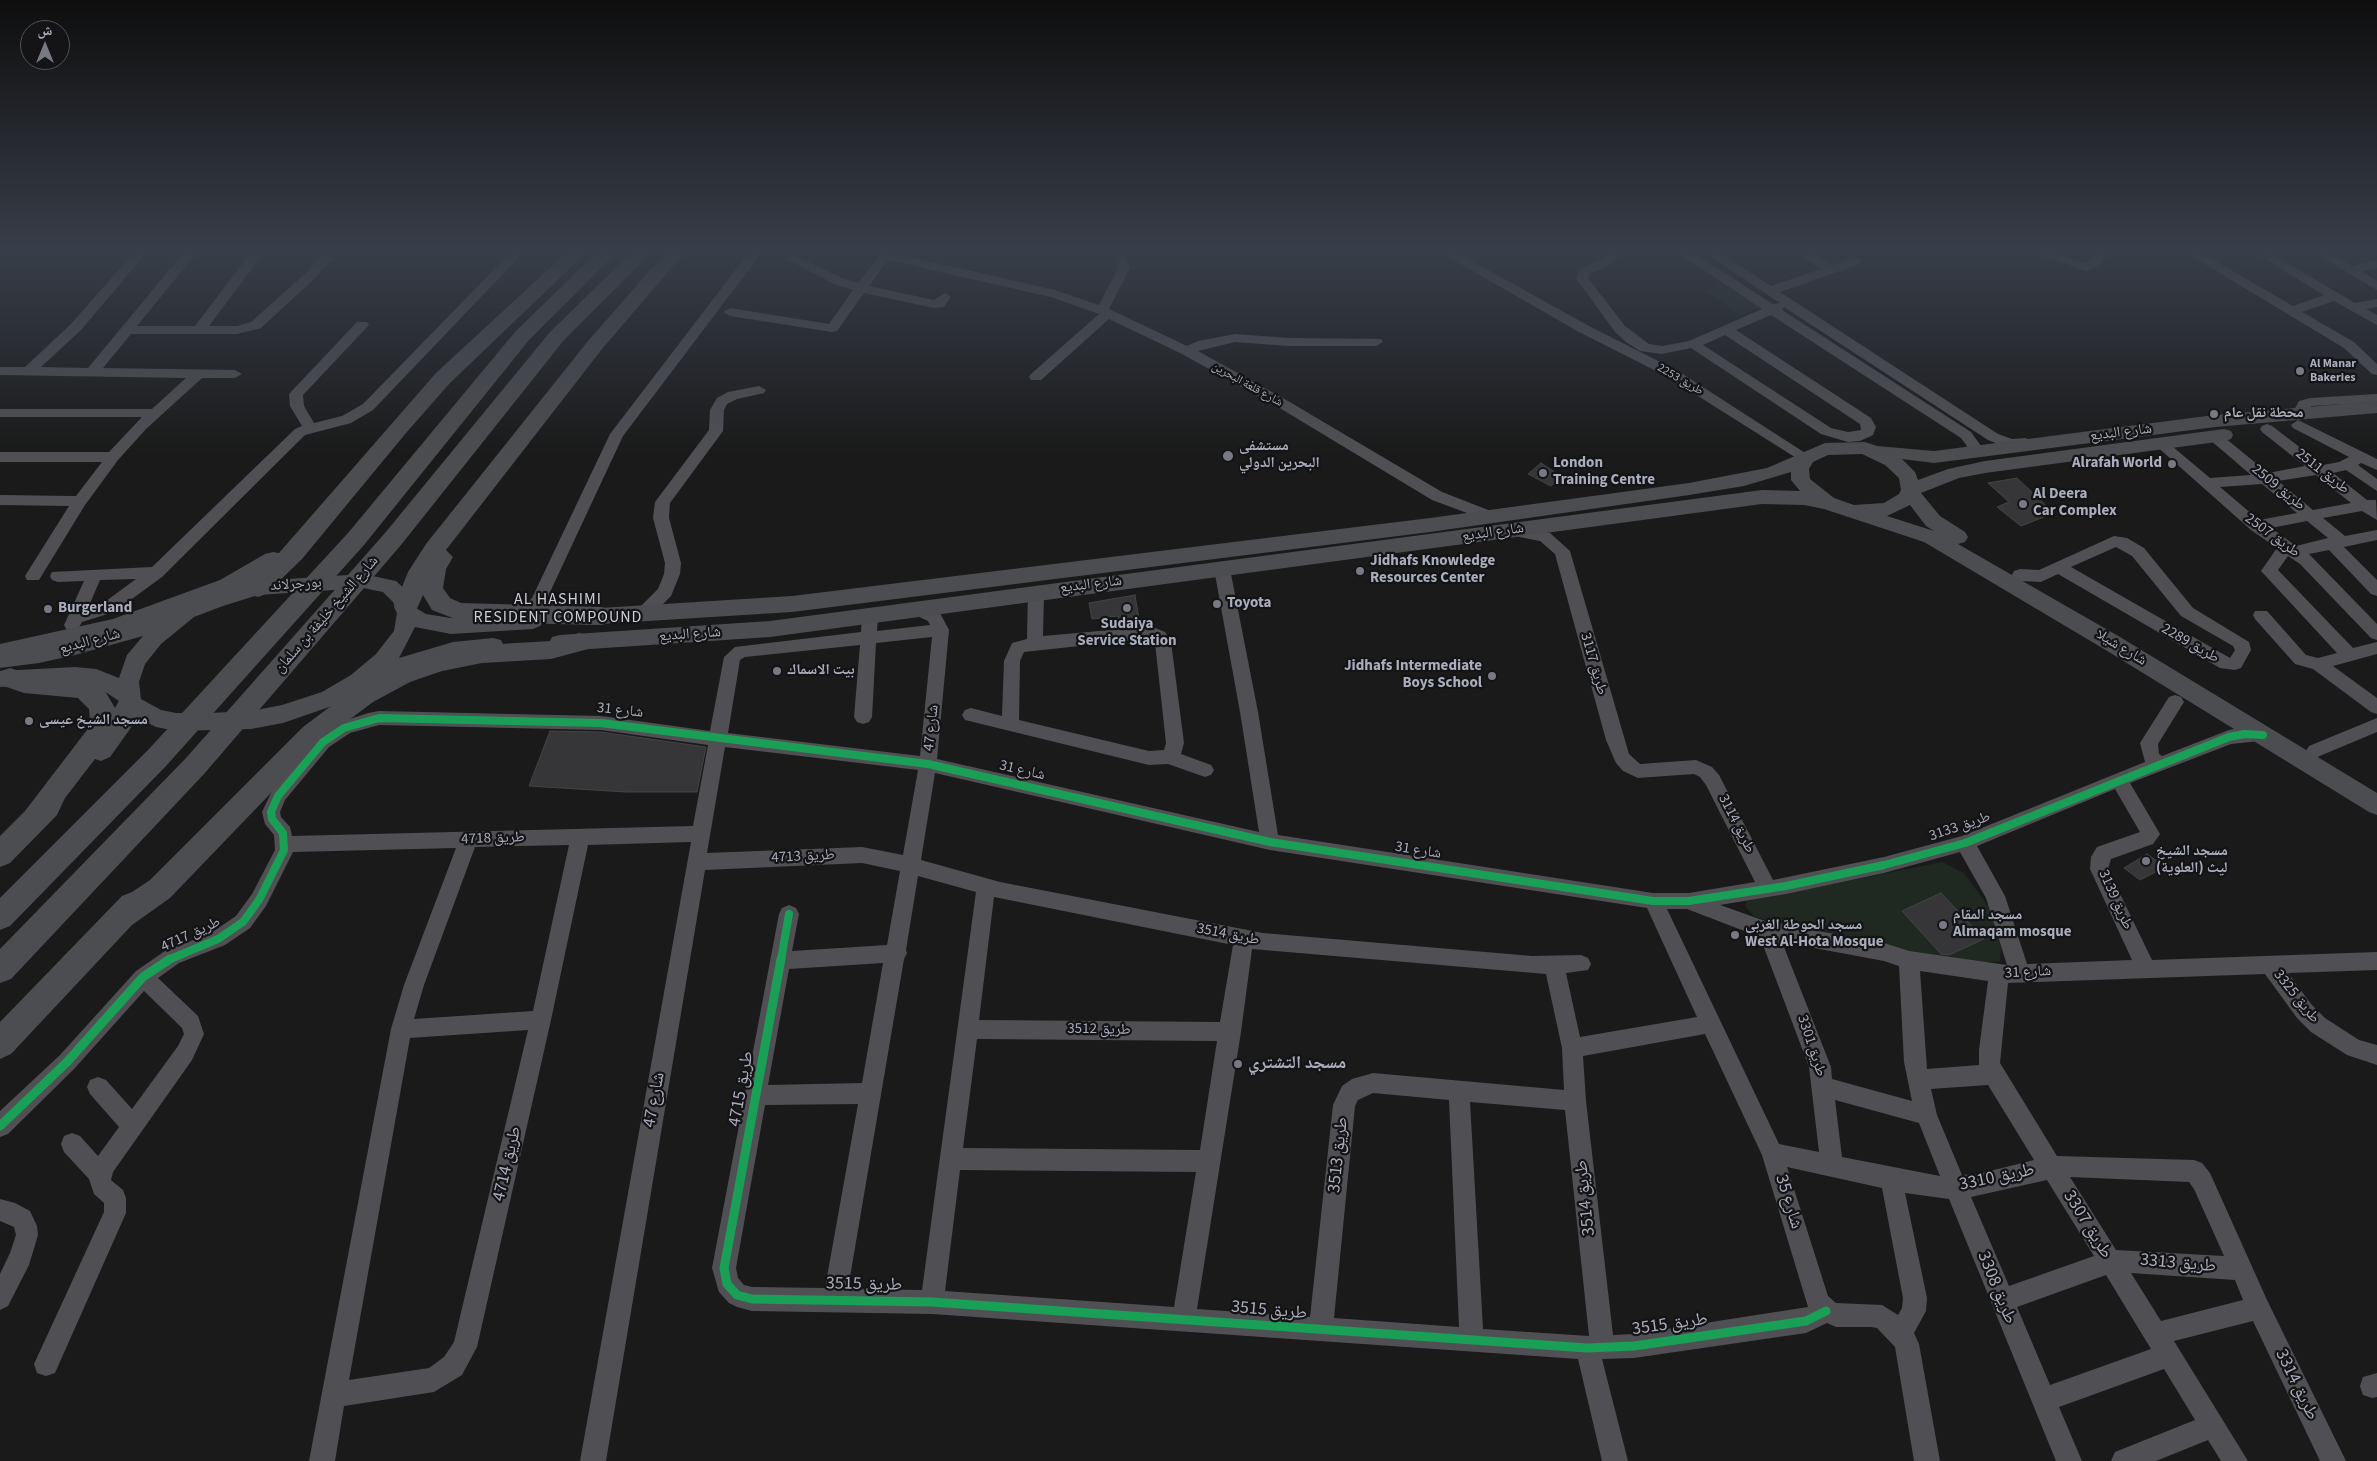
<!DOCTYPE html>
<html>
<head>
<meta charset="utf-8">
<style>
  body { margin:0 }
  #map { position:relative; width:2377px; height:1461px; overflow:hidden; background:#1a1a1a; font-family:"Source Sans 3","Noto Naskh Arabic",sans-serif }
  canvas { display:block }
  .north { position:absolute; left:20px; top:20px; width:50px; height:50px; box-sizing:border-box; background:#141416; border:1px solid #505258; border-radius:50%; rotate:0deg; font-size:14px; font-weight:700; line-height:20px; text-align:center; color:#aaaebc }
  .north::after { content:''; display:block; margin:auto; width:18px; height:22px; background:#787a83; clip-path:polygon(50% 0,100% 100%,50% 72%,0 100%) }
</style>
</head>
<body>
<div id="map">
<canvas width="2377" height="1461"></canvas>
<div class="north">ش</div>
</div>
<script>
const c = document.querySelector('canvas').getContext('2d');
c.lineJoin = 'round';
function fill(path, color) { c.fillStyle = color; c.fill(path, 'evenodd'); }
const shape = rows => new Path2D(rows.map(r => 'M' + r).join(''));
function trace(path, color, width, dash) { c.strokeStyle = color; c.lineWidth = width; c.lineCap = dash ? 'butt' : 'round'; c.setLineDash(dash || []); c.stroke(path); }
function drawText(font, color, halo, rows, align = 'center') {
  c.font = font + ' "Source Sans 3","Noto Naskh Arabic",sans-serif'; c.lineWidth = 4.5; c.setLineDash([]); c.textBaseline = 'middle'; c.strokeStyle = halo; c.fillStyle = color; for (const [text, x, y, turn = 0] of rows) {
    c.save(); c.translate(x, y); c.rotate((+turn || 0) * Math.PI / 180); c.textAlign = isNaN(turn) ? turn : align; if (halo) c.strokeText(text, 0, 0); c.fillText(text, 0, 0); c.restore();
  }
}
fill(shape([
  [1722,283,1760,307,1741,316,1705,290],
  [1942,862,1964,873,1990,909,2001,948,2000,961,1969,964,1791,929,1754,916,1745,906,1747,901]
]), '#1f2821');
const building = shape([
  [1541,463,1562,477,1551,486,1528,474,1541,463],
  [2017,478,2054,513,2021,526,1997,507,2009,502,1988,483,2017,478],
  [1135,595,1139,619,1119,622,1118,616,1092,619,1089,603,1135,595],
  [550,731,601,732,706,747,697,792,626,792,529,786,550,731],
  [2147,854,2165,867,2140,880,2124,868,2147,854],
  [1941,893,1984,939,1949,955,1941,954,1902,911,1941,893]
]);
fill(building, '#363638');
trace(building, '#434446', 1);
fill(shape([
  [135,251,148,251,81,330,41,367,88,368,185,251,198,251,137,326,195,326,252,251,265,251,209,326,237,326,251,322,307,272,321,256,322,251,334,251,331,260,315,278,261,328,237,334,131,334,103,368,235,370,242,374,235,378,202,378,146,429,118,460,85,505,39,580,27,580,25,576,69,506,0,505,0,495,76,496,102,462,0,462,0,452,109,452,142,417,0,417,0,409,152,409,186,378,0,375,0,367,25,367,71,324,135,251],
  [512,251,525,251,373,410,351,423,305,435,162,577,114,612,82,622,78,629,72,631,66,629,64,625,84,581,58,582,52,580,50,576,52,572,152,567,295,429,302,426,290,406,289,394,357,322,367,322,369,325,303,395,304,406,314,423,342,416,363,404,512,251],
  [136,579,102,604,88,608,100,580,136,579],
  [750,251,763,251,623,436,544,605,532,617,520,617,518,613,532,598,610,434,750,251],
  [867,251,884,251,1055,290,1099,305,1118,268,1112,251,1124,251,1130,268,1109,309,1187,346,1198,341,1235,334,1288,338,1381,339,1383,342,1376,346,1288,346,1235,342,1198,351,1288,401,1442,492,1496,513,1499,517,1496,521,1491,522,1432,500,1278,407,1182,354,1109,319,1041,380,1031,380,1029,377,1031,374,1099,314,1051,297,888,260,869,286,934,300,945,293,951,297,944,307,934,308,864,293,837,331,832,332,730,316,723,312,730,308,829,324,853,290,834,284,787,259,793,255,797,256,842,278,858,283,878,257,867,251],
  [1438,251,1454,251,1589,326,1678,371,1813,458,1806,463,1801,461,1668,377,1579,332,1438,251],
  [1608,251,1621,251,1610,265,1590,273,1588,278,1625,326,1649,344,1662,346,1689,341,1762,309,1675,251,1690,251,1773,304,1780,303,1702,251,1717,251,1771,286,1821,269,1796,251,1811,251,1832,265,1856,257,1860,258,1862,261,1860,264,1780,292,1998,434,2012,439,2026,438,2033,443,2026,448,2011,449,1988,440,1784,307,1782,310,1971,432,1981,446,1977,456,1967,456,1965,453,1967,446,1961,438,1771,315,1736,330,1871,418,1876,427,1873,435,1860,441,1848,442,1821,434,1691,348,1662,354,1640,351,1626,342,1615,332,1576,278,1581,268,1602,259,1608,251],
  [1725,335,1860,424,1861,430,1848,432,1831,428,1703,345,1725,335],
  [2028,251,2048,251,2086,263,2097,251,2109,251,2098,267,2087,271,2028,251],
  [2183,251,2198,251,2293,306,2324,295,2252,251,2267,251,2355,303,2377,299,2377,307,2366,309,2377,315,2377,325,2334,301,2302,312,2354,342,2377,364,2377,375,2372,374,2344,348,2183,251],
  [2311,251,2326,251,2352,266,2377,260,2377,268,2361,271,2377,281,2377,290,2311,251],
  [759,386,766,390,764,393,737,399,727,404,724,410,723,431,670,503,669,518,681,563,680,574,671,596,649,618,637,618,635,614,637,610,658,589,664,574,665,563,653,518,655,502,709,430,710,410,717,398,728,392,759,386],
  [2377,394,2377,402,2311,406,2304,417,2299,418,2292,414,2299,401,2310,398,2377,394],
  [2298,420,2377,459,2377,470,2361,463,2358,465,2377,479,2377,491,2346,470,2333,473,2367,500,2376,500,2377,520,2362,511,2323,518,2345,536,2377,530,2377,540,2344,547,2377,580,2377,596,2371,594,2329,550,2309,554,2377,624,2377,640,2371,638,2300,564,2288,556,2278,570,2353,648,2377,642,2377,654,2333,666,2377,698,2377,714,2371,712,2313,669,2295,664,2255,619,2253,615,2255,611,2267,611,2306,655,2318,658,2337,653,2261,571,2277,548,2251,530,2154,444,2156,441,2166,441,2210,478,2251,475,2209,439,2207,436,2209,433,2214,431,2219,433,2268,473,2305,466,2262,432,2260,429,2262,426,2267,424,2272,426,2323,465,2339,462,2349,457,2293,428,2291,425,2298,420],
  [2316,475,2351,503,2313,510,2278,481,2316,475],
  [2262,484,2297,513,2259,520,2220,487,2262,484],
  [2307,521,2328,538,2296,546,2271,528,2307,521],
  [1514,526,1550,533,1570,551,1629,754,1640,764,1696,760,1712,767,1719,775,1773,880,1884,857,1962,836,2145,762,2140,743,2169,697,2175,695,2181,697,2184,702,2158,744,2159,754,2162,756,2229,730,2244,727,2269,730,2272,735,2269,740,2231,744,2130,783,2160,834,2153,844,2111,859,2108,869,2152,960,2377,952,2377,970,2288,973,2311,1004,2325,1018,2359,1040,2377,1045,2377,1065,2347,1055,2311,1032,2297,1018,2265,974,2008,983,2000,1063,2057,1156,2194,1160,2202,1163,2210,1173,2267,1300,2346,1461,2320,1461,2253,1321,2174,1341,2248,1461,2221,1461,2208,1440,2156,1461,2111,1461,2115,1452,2195,1420,2164,1369,2059,1407,2082,1461,2056,1461,1949,1199,1905,1193,1927,1298,1926,1311,1914,1333,1919,1344,1940,1461,1914,1461,1895,1347,1877,1328,1871,1327,1836,1327,1827,1323,1806,1333,1634,1358,1602,1359,1628,1461,1602,1461,1578,1359,932,1314,752,1311,737,1307,729,1303,719,1292,712,1268,779,914,782,908,789,905,796,908,799,914,792,951,887,945,900,871,862,863,705,870,606,1461,580,1461,691,842,588,845,551,1020,477,1347,462,1375,434,1392,344,1406,335,1461,309,1461,391,1029,404,985,456,848,293,852,266,906,250,928,225,945,179,963,158,978,198,1016,204,1034,192,1060,113,1172,111,1180,123,1190,126,1198,126,1213,55,1373,46,1376,37,1373,34,1364,104,1212,104,1203,94,1194,89,1179,64,1152,61,1144,64,1136,72,1133,80,1136,98,1156,119,1127,90,1094,87,1087,90,1080,98,1077,106,1080,132,1109,178,1046,184,1034,182,1028,144,991,74,1069,8,1134,0,1137,0,1111,60,1055,136,971,165,951,211,933,236,916,252,894,275,850,274,835,265,824,262,812,272,791,317,737,338,723,368,713,379,711,601,716,710,731,724,657,735,647,861,632,862,616,864,612,870,610,876,612,878,616,877,631,930,625,928,621,913,614,911,610,913,606,919,604,940,613,949,630,937,759,1259,832,1240,712,1214,569,1216,565,1222,563,1228,565,1230,569,1258,712,1278,835,1653,893,1689,893,1755,882,1706,785,1700,777,1694,774,1638,778,1623,771,1616,763,1606,740,1555,554,1540,541,1509,535,1506,531,1509,527,1514,526],
  [932,637,920,756,728,733,740,660,745,657,860,645,854,717,857,722,863,724,869,722,872,717,876,643,932,637],
  [379,725,601,730,708,745,693,826,292,836,290,827,281,817,280,812,285,800,329,747,350,733,379,725],
  [725,747,918,770,903,855,862,847,707,853,725,747],
  [935,773,1270,850,1647,908,1697,1017,1580,1037,1566,973,1588,970,1591,964,1588,958,1581,955,1532,956,1263,933,1000,882,921,860,935,773],
  [2115,789,2140,832,2097,847,2091,857,2090,869,2132,960,2027,964,2005,896,1977,846,2115,789],
  [569,845,533,1011,414,1019,424,985,475,847,569,845],
  [1960,852,1986,898,2007,965,1909,951,1884,943,1768,922,1720,905,1786,894,1884,873,1960,852],
  [918,876,976,892,922,1290,848,1289,904,959,907,953,906,950,918,876],
  [994,897,1233,945,1220,1022,979,1020,994,897],
  [1667,909,1687,909,1760,937,1809,1067,1819,1152,1779,1144,1667,909],
  [1782,942,1884,961,1899,966,1904,1062,1912,1101,1832,1079,1831,1067,1782,942],
  [1252,949,1546,974,1562,1048,1564,1090,1373,1073,1352,1079,1342,1086,1333,1105,1310,1317,1197,1309,1241,1032,1252,949],
  [883,963,862,1083,768,1085,789,969,883,963],
  [1920,971,1988,981,1979,1050,1979,1065,1927,1069,1920,971],
  [528,1030,454,1342,444,1357,429,1368,349,1380,410,1038,528,1030],
  [1705,1034,1762,1155,1808,1307,1634,1334,1613,1335,1586,1101,1583,1056,1705,1034],
  [977,1039,1217,1041,1200,1150,963,1148,977,1039],
  [1988,1085,2034,1160,1978,1174,1962,1175,1937,1115,1931,1089,1988,1085],
  [1373,1093,1449,1100,1459,1327,1334,1318,1355,1106,1358,1100,1373,1093],
  [1835,1100,1919,1123,1940,1176,1842,1157,1835,1100],
  [1470,1102,1565,1110,1589,1336,1483,1329,1470,1102],
  [858,1104,825,1288,752,1287,744,1285,738,1278,736,1268,765,1105,858,1104],
  [1787,1167,1882,1188,1903,1298,1902,1308,1898,1315,1882,1305,1836,1303,1828,1296,1787,1167],
  [960,1170,1196,1172,1174,1307,945,1291,960,1170],
  [2070,1177,2189,1182,2194,1189,2224,1256,2116,1250,2070,1177],
  [2047,1180,2094,1256,2009,1286,1971,1197,2047,1180],
  [2131,1273,2235,1280,2243,1300,2161,1321,2131,1273],
  [2106,1275,2151,1349,2050,1385,2017,1307,2106,1275],
  [2114,536,2127,538,2144,548,2193,608,2249,642,2251,650,2241,668,2235,670,2220,668,2058,574,2041,582,2020,581,2014,579,2012,575,2014,571,2020,569,2039,570,2114,536],
  [2116,547,2132,556,2181,616,2233,646,2235,650,2230,658,2071,567,2116,547],
  [1036,587,1042,589,1044,593,1043,636,1144,627,1153,627,1165,632,1171,642,1184,743,1181,754,1211,765,1214,770,1211,775,1205,777,1168,764,1149,765,965,720,962,715,965,710,971,708,1002,716,1004,661,1012,643,1027,639,1028,593,1030,589,1036,587],
  [1144,639,1151,639,1155,643,1166,743,1164,750,1149,751,1019,720,1020,661,1024,652,1144,639],
  [2377,718,2377,732,2315,758,2309,756,2306,751,2309,746,2377,718],
  [0,1199,15,1203,30,1211,37,1226,38,1235,29,1265,8,1306,0,1310,0,1274,10,1253,16,1235,14,1227,0,1221,0,1199],
  [2377,1373,2377,1397,2372,1398,2363,1395,2360,1386,2363,1377,2377,1373]
]), '#505054');
fill(shape([
  [2377,401,2377,413,2215,427,1934,463,1902,459,1915,472,1918,480,1948,469,1985,461,2224,429,2231,431,2233,435,2231,439,2224,441,1985,473,1959,478,1921,493,1940,516,1965,532,1968,537,1965,542,1958,544,2120,637,2377,793,2377,815,2369,812,2104,649,1924,542,1824,509,1804,505,1762,504,770,637,560,651,552,649,549,643,552,637,560,635,770,621,1762,490,1800,491,1791,480,1791,472,1744,486,1689,495,1430,532,792,612,584,625,577,622,574,617,577,612,584,609,792,596,1430,518,1689,483,1767,468,1825,443,1865,442,1877,446,1934,451,2215,415,2377,401],
  [1862,454,1885,465,1899,478,1901,490,1899,494,1884,503,1854,505,1834,498,1810,479,1809,469,1813,462,1828,455,1862,454],
  [1910,505,1926,526,1934,531,1887,516,1910,505],
  [363,574,396,581,409,593,416,608,426,614,451,618,533,613,540,616,544,621,540,626,533,629,451,634,415,627,399,658,453,642,493,638,501,640,504,646,501,652,493,654,453,658,428,664,367,687,338,704,283,723,251,729,176,731,156,727,122,710,119,701,95,685,75,683,0,687,0,671,75,667,96,669,119,678,127,655,143,636,75,655,39,663,0,668,0,652,75,639,170,614,180,607,209,595,258,581,363,574],
  [363,588,383,592,393,602,397,613,394,631,376,654,351,675,322,692,282,705,251,711,209,713,176,713,161,710,141,699,139,682,145,664,161,644,194,617,223,606,258,595,363,588]
]), '#4c4d50');
fill(shape([
  [568,251,588,251,450,383,406,433,302,559,266,594,258,597,250,594,247,587,126,633,0,662,0,644,113,619,220,580,265,554,273,552,279,553,436,373,568,251],
  [598,251,618,251,529,340,364,545,166,766,10,926,0,930,0,898,148,750,348,533,515,332,598,251],
  [633,251,653,251,564,340,401,545,204,774,11,979,0,983,0,949,186,758,385,533,550,332,633,251],
  [667,251,686,251,602,349,446,550,453,557,446,569,443,588,450,598,461,603,602,607,611,610,614,616,611,622,602,625,463,622,432,610,423,595,415,613,406,616,397,613,394,607,408,572,426,544,588,341,667,251],
  [579,633,588,635,591,642,588,649,551,659,482,663,442,671,410,682,373,702,321,741,170,898,132,925,11,1054,0,1059,0,1022,122,896,132,892,150,880,303,727,355,688,392,668,441,653,482,645,551,641,579,633],
  [10,668,25,673,72,677,95,684,105,691,115,708,121,697,130,694,139,697,143,704,130,729,110,757,101,761,95,759,65,798,57,815,10,863,0,867,0,836,25,811,87,730,90,720,89,709,78,698,24,693,1,685,1,671,10,668]
]), '#4c4d50');
trace(shape([
  [168,960,218,939,243,922,259,900,284,850,283,833,272,819,271,812,278,796,323,742,344,728,379,718,601,723,928,764,1270,842,1653,901,1689,901,1786,886,1884,865,1965,843,2229,737,2244,734,2263,735],
  [781,960,789,914]
]), '#1a9f57', 8);
trace(shape([
  [781,959,724,1268,727,1284,737,1295,752,1299,932,1302,1587,1348,1634,1346,1806,1321,1826,1311],
  [0,1126,67,1062,143,977,170,959]
]), '#1a9f57', 9);
const sky = c.createLinearGradient(0, 0, 0, 456);
sky.addColorStop(0, '#0e0e0e');
sky.addColorStop(0.55, '#383e49');
sky.addColorStop(1, '#383e4900');
c.fillStyle = sky;
c.fillRect(0, 0, 2377, 456);
for (const [x, y, r, color] of [
  [2300,371,5,"#787a83"],
  [2214,414,5,"#787a83"],
  [1228,456,6,"#787a83"],
  [2172,464,5,"#787a83"],
  [1543,473,5,"#787a83"],
  [2023,504,5,"#787a83"],
  [1360,571,5,"#787a83"],
  [1217,604,5,"#787a83"],
  [1127,608,5,"#787a83"],
  [48,609,5,"#787a83"],
  [777,671,5,"#787a83"],
  [1492,676,5,"#787a83"],
  [29,721,5,"#787a83"],
  [2146,861,5,"#787a83"],
  [1943,925,5,"#787a83"],
  [1735,935,5,"#787a83"],
  [1238,1064,5,"#787a83"]
]) { const dot = new Path2D(); dot.arc(x, y, r, 0, 2 * Math.PI); c.fillStyle = color; c.fill(dot); trace(dot, '#141416', 2); }
drawText('bold 12px', '#aaaebc', '#141416', [
  ["Al Manar",2310,364],
  ["Bakeries",2310,378]
], 'left');
drawText('12px', '#aaaebc', '#141416', [
  ["طريق 2253",1680,380,30],
  ["شارع قلعة البحرين",1247,385,29]
]);
drawText('bold 15px', '#aaaebc', '#141416', [
  ["محطة نقل عام",2224,414],
  ["مستشفى",1239,447],
  ["البحرين الدولي",1239,464],
  ["London",1553,464],
  ["Training Centre",1553,481],
  ["Alrafah World",2162,464,"right"],
  ["Al Deera",2033,495],
  ["Car Complex",2033,512],
  ["Jidhafs Knowledge",1370,562],
  ["Resources Center",1370,579],
  ["Toyota",1227,604],
  ["Burgerland",58,609],
  ["Sudaiya",1127,625,"center"],
  ["Service Station",1127,642,"center"],
  ["Jidhafs Intermediate",1482,667,"right"],
  ["Boys School",1482,684,"right"],
  ["بيت الاسماك",787,671],
  ["مسجد الشيخ عيسى",39,721],
  ["مسجد الشيخ",2156,852],
  ["ليث (العلوية)",2156,869],
  ["مسجد المقام",1953,916],
  ["Almaqam mosque",1953,933],
  ["مسجد الحوطة الغربي",1745,926],
  ["West Al-Hota Mosque",1745,943]
], 'left');
drawText('15px', '#aaaebc', '#141416', [
  ["شارع البديع",2121,433,-7],
  ["طريق 2511",2322,472,38],
  ["طريق 2509",2278,488,39],
  ["شارع البديع",1493,533,-8],
  ["طريق 2507",2272,536,36],
  ["بورجرلاند",296,585,-4],
  ["شارع البديع",1091,585,-7],
  ["شارع الشيخ خليفة بن سلمان",327,615,-49],
  ["شارع البديع",690,635,-4],
  ["شارع البديع",90,642,-15],
  ["طريق 2289",2190,644,30],
  ["شارع شيلا",2121,648,31],
  ["طريق 3117",1593,664,74],
  ["شارع 31",620,711,6],
  ["شارع 47",932,728,-84],
  ["شارع 31",1022,771,13],
  ["طريق 3114",1736,824,63],
  ["طريق 3133",1960,827,-19],
  ["طريق 4718",493,839,-2],
  ["شارع 31",1418,851,9],
  ["طريق 4713",803,857,-3],
  ["طريق 3139",2115,900,66],
  ["طريق 4717",191,935,-25],
  ["طريق 3514",1228,935,11],
  ["شارع 31",2028,973,-3],
  ["طريق 3325",2296,997,51],
  ["طريق 3512",1099,1030,1],
  ["طريق 3301",1811,1046,72]
]);
c.letterSpacing = '1px';
drawText('16px', '#ccced8', '#141416', [
  ["AL HASHIMI",558,600],
  ["RESIDENT COMPOUND",558,618]
]);
c.letterSpacing = '0px';
drawText('bold 18px', '#aaaebc', '#141416', [
  ["مسجد التشتري",1248,1064]
], 'left');
drawText('18px', '#aaaebc', '#141416', [
  ["طريق 4715",742,1089,-80],
  ["شارع 47",655,1100,-80],
  ["طريق 3513",1339,1155,-84],
  ["طريق 4714",508,1164,-77],
  ["طريق 3310",1997,1178,-12],
  ["طريق 3514",1586,1198,-96],
  ["شارع 35",1788,1202,73],
  ["طريق 3307",2087,1225,58],
  ["طريق 3313",2178,1264,5],
  ["طريق 3515",864,1285,1],
  ["طريق 3308",1996,1288,68],
  ["طريق 3515",1269,1311,5],
  ["طريق 3515",1670,1325,-8],
  ["طريق 3314",2296,1385,64]
]);
</script>
</body>
</html>
